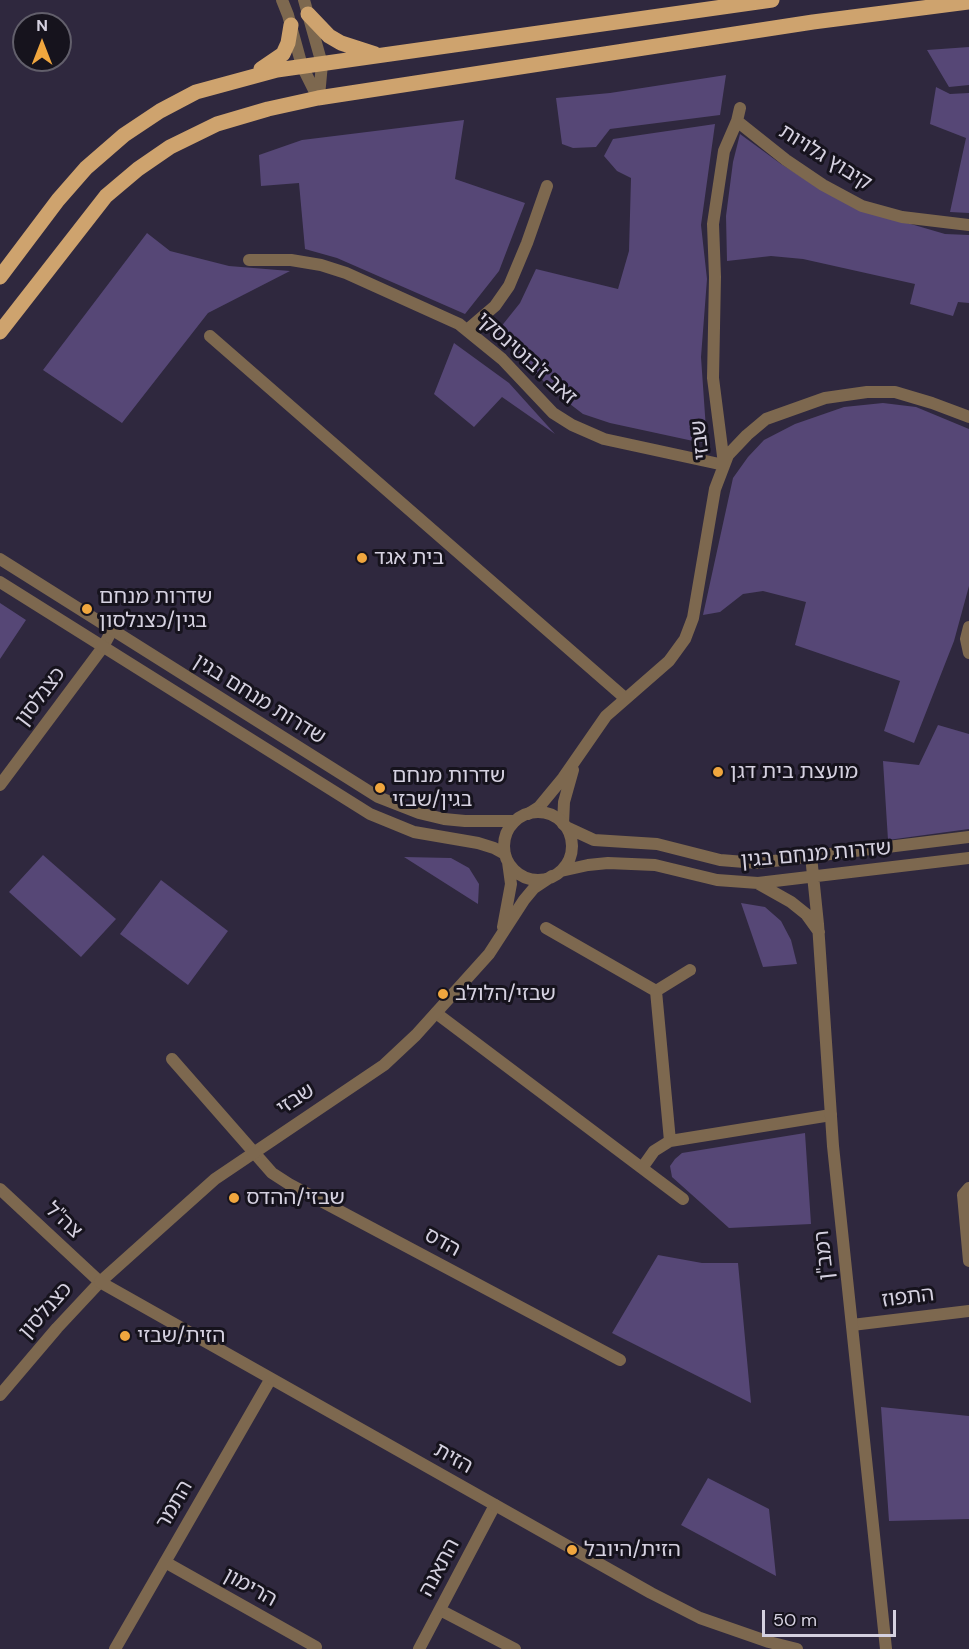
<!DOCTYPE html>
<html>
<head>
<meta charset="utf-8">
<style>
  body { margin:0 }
  #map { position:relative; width:969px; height:1649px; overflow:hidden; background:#2f283e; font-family:"DM Sans",sans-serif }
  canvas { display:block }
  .north { position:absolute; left:12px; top:12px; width:60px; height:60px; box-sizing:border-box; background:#16131d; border:2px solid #625f6b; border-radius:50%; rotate:0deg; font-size:16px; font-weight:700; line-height:24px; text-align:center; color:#d5d1e0 }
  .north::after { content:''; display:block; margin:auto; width:21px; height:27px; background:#f0a63e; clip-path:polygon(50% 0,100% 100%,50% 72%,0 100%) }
  .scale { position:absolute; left:762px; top:1610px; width:134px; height:27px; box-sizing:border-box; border:3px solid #d5d1e0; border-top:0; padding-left:8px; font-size:18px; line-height:21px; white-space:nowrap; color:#d5d1e0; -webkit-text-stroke:4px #16131d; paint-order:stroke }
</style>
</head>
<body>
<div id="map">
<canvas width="969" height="1649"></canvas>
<div class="north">N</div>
<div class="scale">50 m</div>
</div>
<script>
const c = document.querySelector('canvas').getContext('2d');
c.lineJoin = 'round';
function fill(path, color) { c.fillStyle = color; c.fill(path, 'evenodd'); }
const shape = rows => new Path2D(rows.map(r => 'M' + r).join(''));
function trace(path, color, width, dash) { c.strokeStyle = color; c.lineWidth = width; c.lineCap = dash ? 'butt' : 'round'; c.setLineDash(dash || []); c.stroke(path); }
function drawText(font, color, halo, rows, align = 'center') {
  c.font = font + ' "DM Sans","Noto Sans Hebrew",sans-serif'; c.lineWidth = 6; c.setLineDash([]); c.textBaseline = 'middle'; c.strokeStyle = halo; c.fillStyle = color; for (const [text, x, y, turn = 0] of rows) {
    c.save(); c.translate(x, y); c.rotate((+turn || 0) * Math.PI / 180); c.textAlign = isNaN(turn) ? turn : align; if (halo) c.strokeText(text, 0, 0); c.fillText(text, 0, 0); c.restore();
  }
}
fill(shape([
  [969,47,969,85,949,87,927,50],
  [726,75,720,115,610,129,596,147,573,148,562,144,556,98,610,93],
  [936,87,950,94,969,93,969,213,950,212,966,138,930,124],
  [464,120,455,179,525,203,499,271,465,314,337,258,305,249,299,183,261,186,259,155,302,140],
  [715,124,701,225,707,279,701,357,707,444,610,423,583,414,553,391,496,333,520,303,536,269,618,289,629,251,631,178,617,171,604,156,613,139],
  [740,134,781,164,818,187,863,210,945,234,969,235,969,303,958,302,953,316,910,304,915,284,803,259,771,256,727,261,726,216,733,162],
  [147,233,170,251,229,266,290,271,208,313,122,423,43,370],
  [454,343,509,383,555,434,502,397,474,427,434,394],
  [883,403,916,407,969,429,969,586,954,641,914,743,884,731,900,681,795,645,806,602,763,591,743,594,720,612,703,615,733,478,748,457,764,440,795,424,844,407],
  [0,603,26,620,0,659],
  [938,725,969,734,969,829,888,840,883,761,919,765],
  [43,855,116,919,81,957,9,892],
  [404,857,451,858,469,868,479,884,478,904],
  [161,880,228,931,188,985,120,934],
  [741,903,765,907,781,921,791,940,797,964,763,967],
  [805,1133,811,1224,729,1228,672,1177,670,1166,675,1159,682,1153],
  [658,1255,702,1263,738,1263,751,1403,612,1333],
  [881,1407,969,1416,969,1519,889,1521],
  [708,1478,769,1509,776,1576,681,1525]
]), '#564776');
trace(shape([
  [737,121,786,160,823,185,862,206,902,217,969,225],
  [249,260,291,260,321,265,346,273,459,324,502,359,553,413,572,425,604,439,724,465],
  [467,330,495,306,509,286,527,243,547,186],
  [210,336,625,698],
  [724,464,713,378,715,277,713,224,724,151,737,121,740,108],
  [969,627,966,639,969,653],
  [0,785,103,647,112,630],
  [528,814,539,807,563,778,606,716,669,661,685,639,693,618,715,489,728,455,747,435,766,419,825,398,867,392,895,392,932,403,969,417],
  [563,824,564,802,573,770],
  [546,928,656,991,670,1141],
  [656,991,690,970],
  [436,1013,683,1199],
  [172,1059,272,1173,289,1184,620,1360],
  [642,1168,654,1151,670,1141,831,1115],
  [969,1188,963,1195,969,1261],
  [0,1189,100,1282,57,1328,0,1395],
  [852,1325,969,1311],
  [165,1562,316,1647],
  [440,1610,515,1649],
  [115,1649,270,1380],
  [419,1649,495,1505]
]), '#7d684f', 12);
trace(shape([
  [282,0,288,15,302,66,318,98],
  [304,0,322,64,319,96],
  [0,559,378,797,419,813,444,819,465,821,515,821],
  [0,582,370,814,414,832,478,843,494,848,505,854],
  '504 846a34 34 0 1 1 68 0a34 34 0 1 1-68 0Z',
  [566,827,594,840,657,844,720,860,757,863,969,837],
  [811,856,818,924,833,1146,886,1649],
  [561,871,588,865,608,863,655,865,717,880,758,883,969,858],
  [552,876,534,888,524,900,489,954,416,1035,384,1065,215,1179,100,1282,651,1593,700,1618,769,1642,797,1649],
  [759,884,791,902,806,914,819,932],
  [503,927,511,884,508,862]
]), '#7d684f', 12);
trace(shape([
  [308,14,329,36,341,43,375,54],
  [261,69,283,54,288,43,291,25],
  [0,277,58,200,86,168,124,135,160,111,196,92,277,70,772,0],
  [0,332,106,196,138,169,170,147,217,124,268,109,318,98,813,22,969,2]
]), '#cea36e', 15);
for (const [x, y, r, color] of [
  [362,558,6,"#f0a63e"],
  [87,609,6,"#f0a63e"],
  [718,772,6,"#f0a63e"],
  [380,788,6,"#f0a63e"],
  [443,994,6,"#f0a63e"],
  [234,1198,6,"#f0a63e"],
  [125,1336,6,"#f0a63e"],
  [572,1550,6,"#f0a63e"]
]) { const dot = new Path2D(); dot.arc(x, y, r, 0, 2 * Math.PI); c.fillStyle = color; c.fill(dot); trace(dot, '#16131d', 2); }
drawText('21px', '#d5d1e0', '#16131d', [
  ["קיבוץ גלויות",825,158,32],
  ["זאב ז'בוטינסקי",526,359,42],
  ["שבזי",701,440,-96],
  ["כצנלסון",41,697,-53],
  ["שדרות מנחם בגין",259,700,32],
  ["שדרות מנחם בגין",816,855,-5],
  ["שבזי",296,1100,-33],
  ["צה\"ל",63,1221,43],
  ["הדס",442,1243,28],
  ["רמב\"ן",825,1255,-96],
  ["התפוז",908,1298,-7],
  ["כצנלסון",46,1311,-48],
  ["הזית",453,1459,29],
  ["התמר",175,1505,-60],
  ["התאנה",440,1568,-62],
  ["הרימון",250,1588,29]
]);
drawText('21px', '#d5d1e0', '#16131d', [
  ["בית אגד",374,558],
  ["שדרות מנחם",99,597],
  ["בגין/כצנלסון",99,621],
  ["מועצת בית דגן",730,772],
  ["שדרות מנחם",392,776],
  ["בגין/שבזי",392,800],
  ["שבזי/הלולב",455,994],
  ["שבזי/ההדס",246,1198],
  ["הזית/שבזי",137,1336],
  ["הזית/היובל",584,1550]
], 'left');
</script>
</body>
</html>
